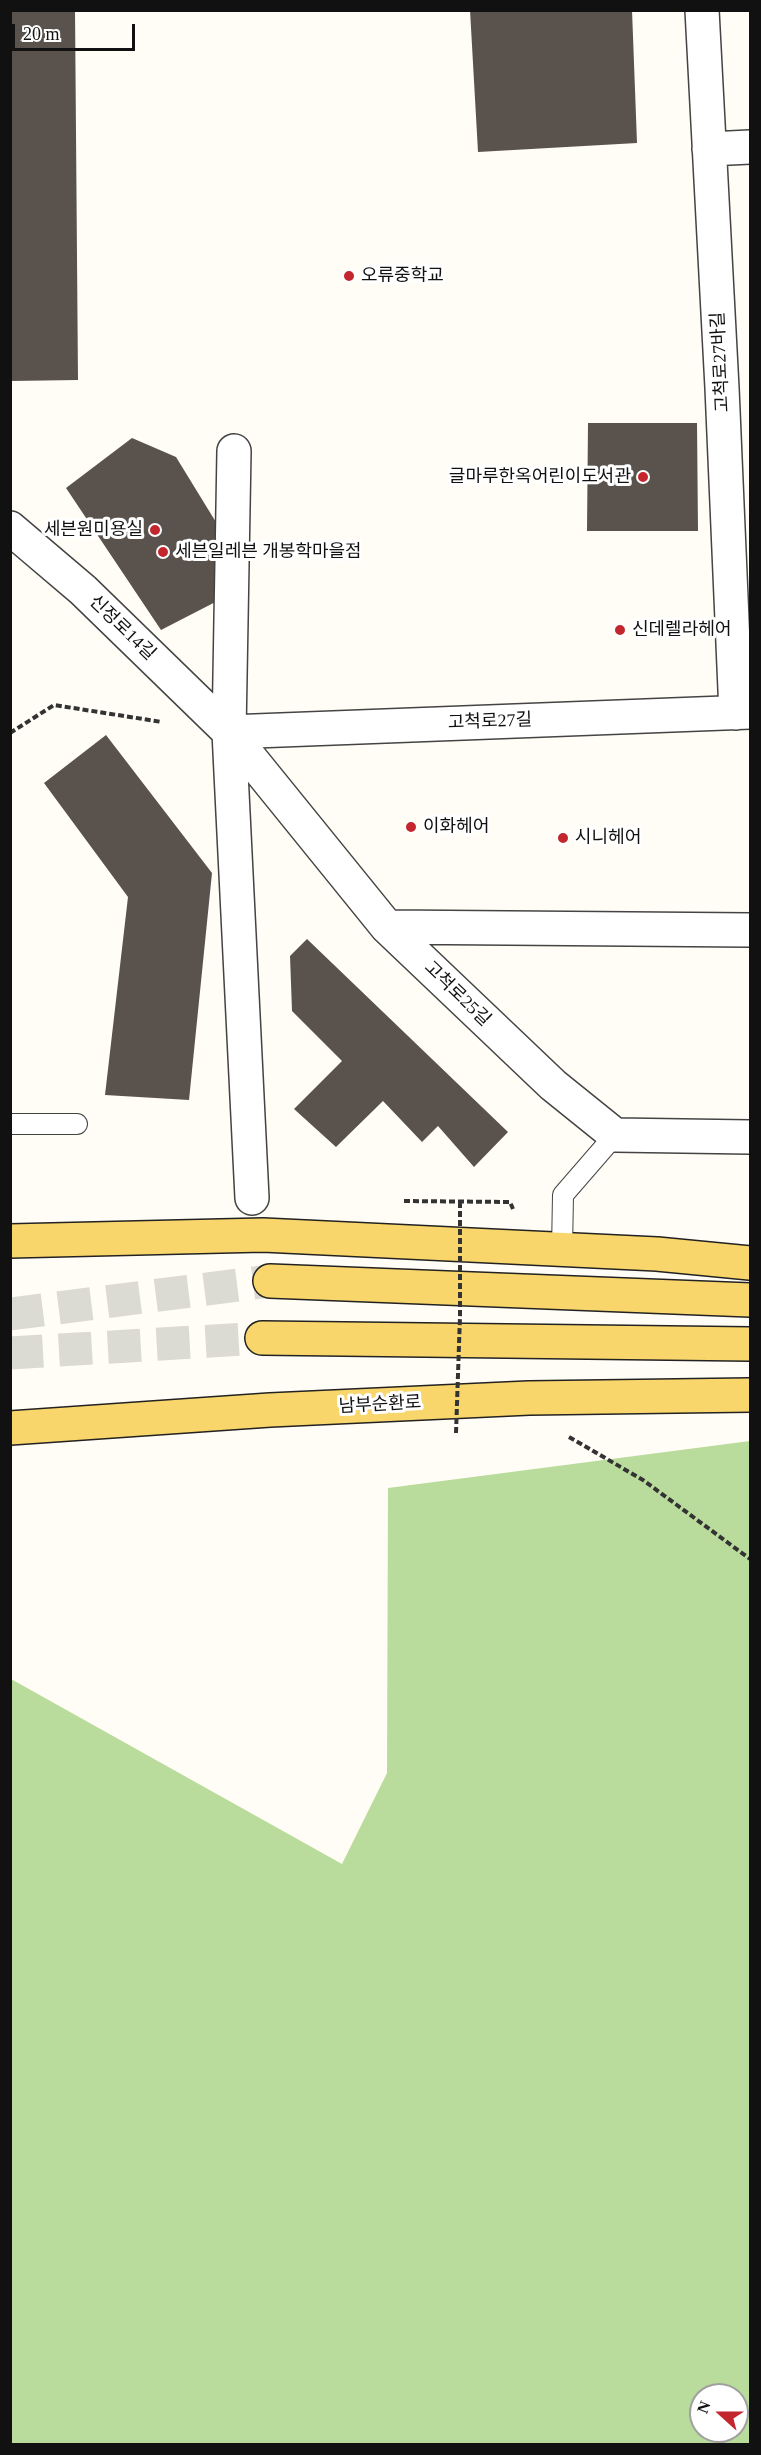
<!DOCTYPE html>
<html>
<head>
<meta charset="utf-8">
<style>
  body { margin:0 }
  #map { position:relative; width:761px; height:2455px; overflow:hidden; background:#fffdf5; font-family:"Times New Roman",serif }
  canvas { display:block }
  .frame { position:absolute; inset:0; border:12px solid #111; pointer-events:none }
  .north { position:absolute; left:689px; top:2383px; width:60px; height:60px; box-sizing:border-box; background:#fff; border:2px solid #a0a0a0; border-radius:50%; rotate:291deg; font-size:16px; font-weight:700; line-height:24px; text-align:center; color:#111 }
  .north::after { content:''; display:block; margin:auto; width:21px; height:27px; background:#c4262e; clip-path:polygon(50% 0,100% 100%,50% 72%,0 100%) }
  .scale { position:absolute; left:12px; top:24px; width:123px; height:27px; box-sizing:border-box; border:3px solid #111; border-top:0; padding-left:8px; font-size:18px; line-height:21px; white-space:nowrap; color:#111; -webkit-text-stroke:4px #fff; paint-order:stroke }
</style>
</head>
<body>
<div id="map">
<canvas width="761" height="2455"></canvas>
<div class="frame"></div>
<div class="north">N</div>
<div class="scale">20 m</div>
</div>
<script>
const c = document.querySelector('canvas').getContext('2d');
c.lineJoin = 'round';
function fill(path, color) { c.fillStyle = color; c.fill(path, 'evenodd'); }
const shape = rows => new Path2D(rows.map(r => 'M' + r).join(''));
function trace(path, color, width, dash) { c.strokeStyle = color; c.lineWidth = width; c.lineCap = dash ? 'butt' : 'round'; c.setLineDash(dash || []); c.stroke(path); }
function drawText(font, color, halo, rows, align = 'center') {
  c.font = font + ' "Times New Roman","Noto Sans KR",serif'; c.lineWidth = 6; c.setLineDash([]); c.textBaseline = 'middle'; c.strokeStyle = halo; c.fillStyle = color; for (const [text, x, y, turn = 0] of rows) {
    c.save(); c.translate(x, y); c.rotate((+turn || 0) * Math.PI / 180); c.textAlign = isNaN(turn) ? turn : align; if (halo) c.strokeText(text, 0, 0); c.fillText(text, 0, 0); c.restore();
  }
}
fill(shape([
  [750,1441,750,2444,11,2444,11,1679,342,1864,387,1773,388,1488],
  [701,2395,737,2395,737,2431,701,2431]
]), '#b9dc9c');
fill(shape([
  [10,10,75,10,78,380,10,381],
  [470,10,632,10,637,143,478,152],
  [588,423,697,423,698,531,587,531],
  [132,438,176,457,222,532,229,595,161,630,66,488],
  [106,735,212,873,189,1100,105,1095,128,897,44,783],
  [307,939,508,1132,474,1167,438,1126,422,1142,383,1101,336,1147,294,1109,342,1061,292,1011,290,956]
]), '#5a524d');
trace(shape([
  [10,1314,270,1281],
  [10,1353,262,1338]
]), '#dbdad3', 33, [33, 16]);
const lane = shape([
  [10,1124,77,1124],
  [562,1250,563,1195,615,1135]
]);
const street = shape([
  [702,10,722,388,736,713],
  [709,149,750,147],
  [234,451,229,732,252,1198],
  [10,528,83,590,229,732,387,927,553,1085,615,1135,750,1137],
  [229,732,750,712],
  [387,927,750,930]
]);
const primary = shape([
  [10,1241,263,1235,657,1254,750,1263],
  [270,1281,750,1300],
  [262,1338,750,1344],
  [10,1428,270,1410,529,1398,750,1395]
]);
trace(lane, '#444', 22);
trace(street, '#444', 36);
trace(primary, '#222', 36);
trace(shape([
  [10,733,54,705,162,722],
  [404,1201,510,1202,513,1209],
  [569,1437,643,1480,750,1559]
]), '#333', 4, [6, 3]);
trace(lane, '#fff', 20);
trace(street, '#fff', 33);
trace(primary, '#f9d66b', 33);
trace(shape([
  [456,1433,460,1316,460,1201]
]), '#333', 4, [6, 3]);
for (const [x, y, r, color] of [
  [349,276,6,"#c4262e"],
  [643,477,6,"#c4262e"],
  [155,530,6,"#c4262e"],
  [163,552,6,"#c4262e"],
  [620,630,6,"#c4262e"],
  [411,827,6,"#c4262e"],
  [563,838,6,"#c4262e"]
]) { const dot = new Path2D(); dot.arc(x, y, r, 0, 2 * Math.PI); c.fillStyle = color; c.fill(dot); trace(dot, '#fff', 2); }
drawText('18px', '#111', '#fff', [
  ["오류중학교",361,276],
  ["글마루한옥어린이도서관",631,477,"right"],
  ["세븐원미용실",143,530,"right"],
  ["세븐일레븐 개봉학마을점",175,552],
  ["신데렐라헤어",632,630],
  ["이화헤어",423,827],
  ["시니헤어",575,838]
], 'left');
drawText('18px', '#111', '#fff', [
  ["고척로27바길",721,362,-93],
  ["신정로14길",122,628,44],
  ["고척로27길",490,722,-2],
  ["고척로25길",457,994,44],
  ["남부순환로",380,1405,-3]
]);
</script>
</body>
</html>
